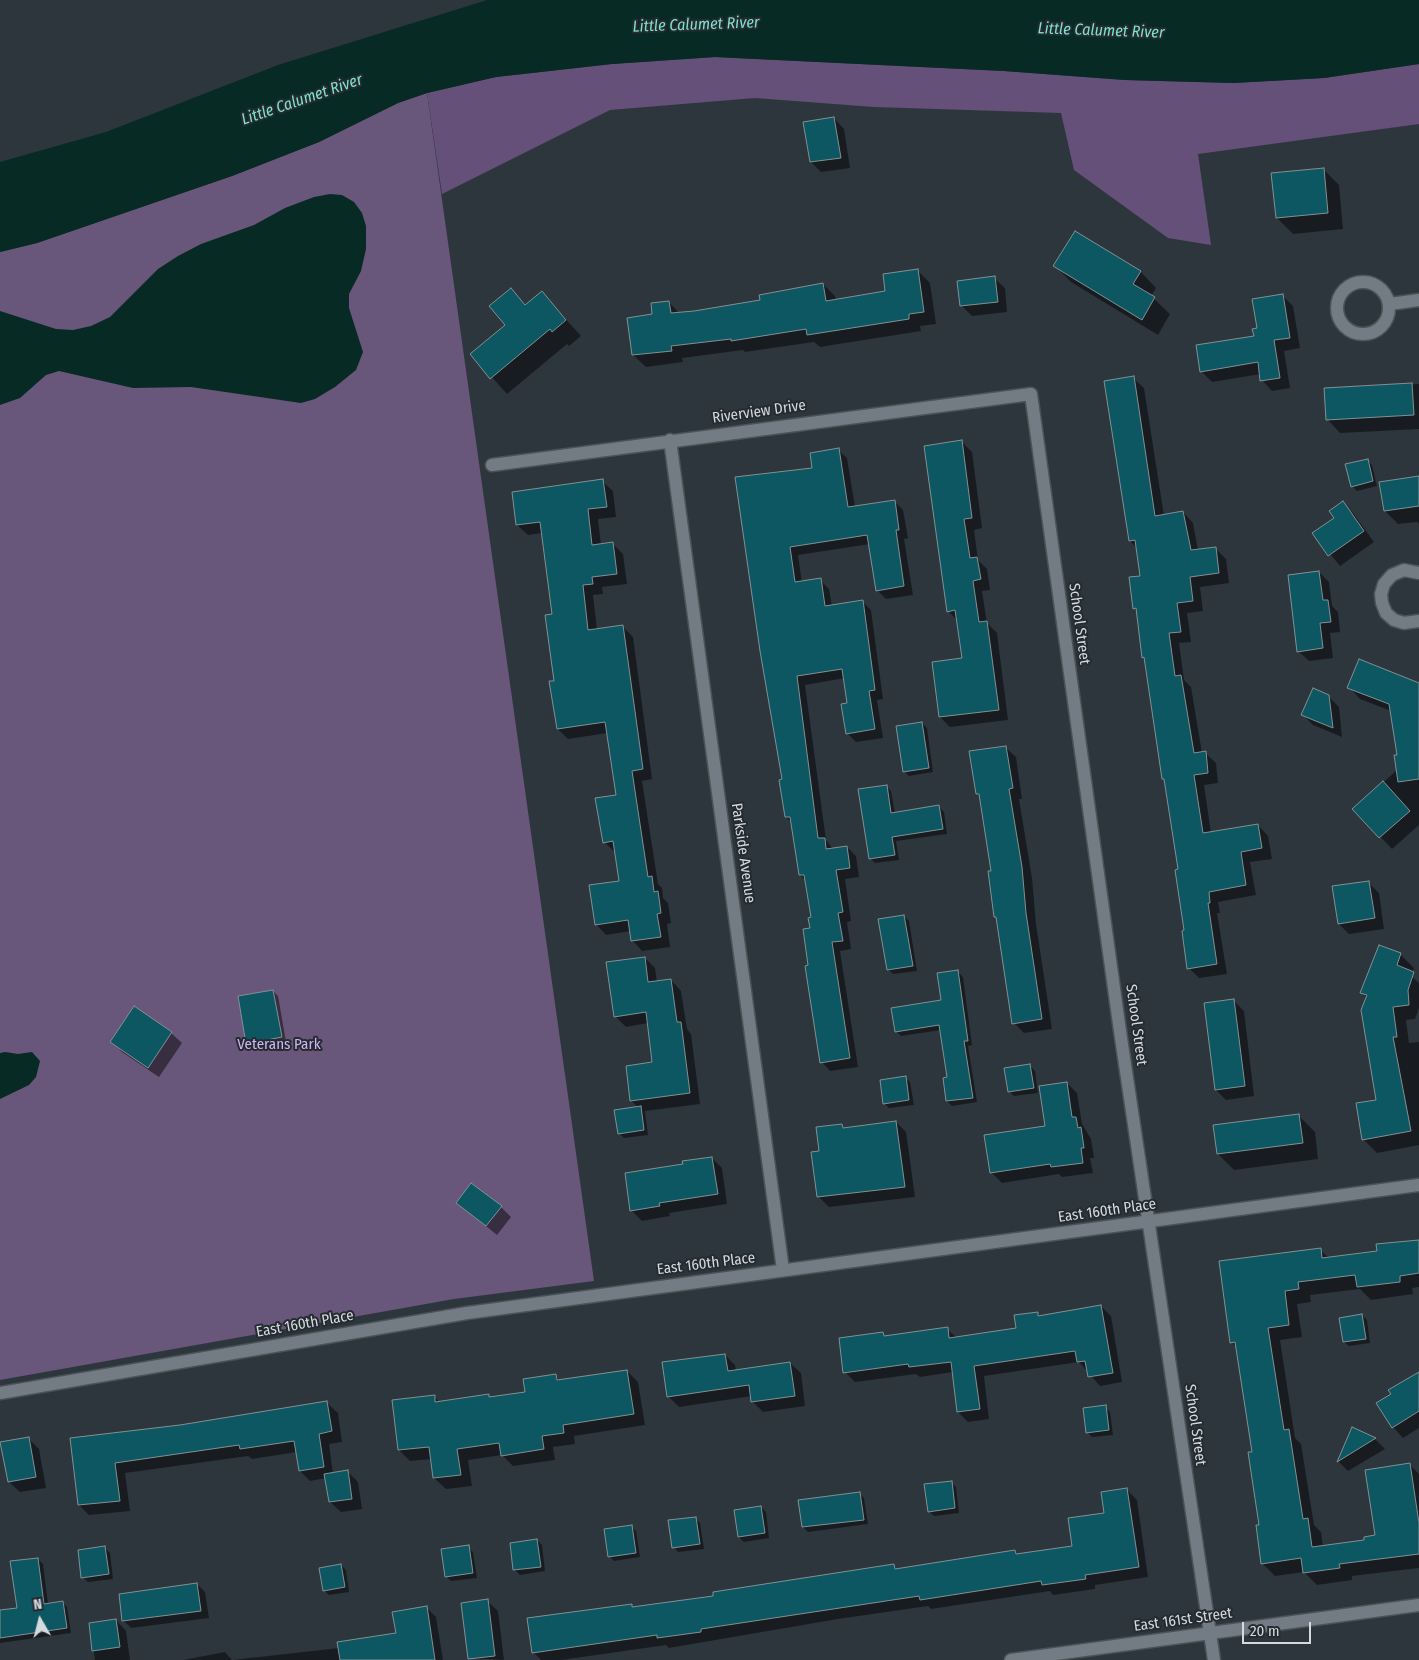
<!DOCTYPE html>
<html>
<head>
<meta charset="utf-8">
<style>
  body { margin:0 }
  #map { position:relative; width:1419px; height:1660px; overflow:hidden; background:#2e363d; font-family:"Fira Sans Condensed",sans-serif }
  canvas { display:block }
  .north { position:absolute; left:15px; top:1595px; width:50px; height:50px; -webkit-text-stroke:4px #242c32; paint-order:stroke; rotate:352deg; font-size:14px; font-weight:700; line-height:20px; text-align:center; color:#d5dade }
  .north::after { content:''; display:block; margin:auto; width:18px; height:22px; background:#d5dade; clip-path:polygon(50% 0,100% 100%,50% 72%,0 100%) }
  .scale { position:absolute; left:1242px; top:1622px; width:69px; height:22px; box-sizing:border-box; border:2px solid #d5dade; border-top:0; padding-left:6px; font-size:15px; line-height:18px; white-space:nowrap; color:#d5dade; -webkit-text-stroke:4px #242c32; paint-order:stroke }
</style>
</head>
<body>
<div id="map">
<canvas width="1419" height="1660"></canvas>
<div class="north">N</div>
<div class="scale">20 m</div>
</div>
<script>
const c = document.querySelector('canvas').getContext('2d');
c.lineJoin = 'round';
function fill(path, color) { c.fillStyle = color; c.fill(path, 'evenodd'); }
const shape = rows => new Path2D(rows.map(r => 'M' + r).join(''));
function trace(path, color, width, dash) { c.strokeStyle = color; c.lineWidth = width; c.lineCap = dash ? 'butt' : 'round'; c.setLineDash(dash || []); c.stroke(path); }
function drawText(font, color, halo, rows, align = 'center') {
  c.font = font + ' "Fira Sans Condensed",sans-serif'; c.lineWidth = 4; c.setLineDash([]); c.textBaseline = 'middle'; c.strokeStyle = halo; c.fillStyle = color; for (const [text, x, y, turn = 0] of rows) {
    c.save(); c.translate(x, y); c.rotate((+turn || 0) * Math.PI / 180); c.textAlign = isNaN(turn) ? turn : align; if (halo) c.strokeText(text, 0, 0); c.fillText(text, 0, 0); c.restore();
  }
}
fill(shape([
  [427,93,594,1281,454,1299,0,1380,0,252,37,243,232,176,319,142,398,103]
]), '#69567b');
fill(shape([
  [715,57,1004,71,1125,80,1233,83,1324,78,1419,64,1419,124,1198,154,1211,245,1168,238,1074,170,1061,113,874,107,755,98,610,110,442,194,427,93,496,77,612,64]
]), '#655079');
fill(shape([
  [487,0,1419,0,1419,64,1324,78,1234,83,1125,80,1004,71,715,57,612,64,496,77,427,93,398,103,319,142,232,176,37,243,0,252,0,162,106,132,278,65],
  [330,194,342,195,354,202,362,213,366,226,366,249,361,271,349,294,349,308,363,352,356,370,335,387,315,399,301,403,191,387,133,388,59,371,46,375,20,398,0,405,0,311,56,329,73,330,91,326,110,317,158,269,178,256,201,244,254,225,285,208,314,197],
  [5,1052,18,1054,32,1052,40,1061,36,1077,29,1085,0,1099,0,1053]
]), '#082a24');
fill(shape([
  [834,118,844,129,850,168,821,172,811,162],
  [1323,169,1339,185,1343,229,1293,234,1277,218],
  [1075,233,1141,272,1156,288,1151,296,1170,314,1158,335,1071,282,1055,266],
  [918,271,930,283,936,324,920,326,921,331,820,347,814,342,745,352,743,350,682,358,683,362,646,367,633,355,654,316,669,302,680,314,761,301,823,284,835,296,836,300,886,292],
  [994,278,1005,288,1007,312,972,316,962,306],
  [510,289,527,306,542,293,581,336,569,346,567,344,507,394,471,354,507,325],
  [1283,296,1293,306,1300,348,1284,351,1290,388,1272,391,1262,380,1261,374,1212,382,1201,371,1255,337,1258,328],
  [1133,378,1144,388,1164,516,1183,512,1193,523,1198,550,1215,548,1226,559,1229,583,1200,587,1203,611,1187,613,1191,642,1179,643,1184,680,1191,687,1202,753,1205,753,1216,763,1218,783,1204,785,1211,833,1258,825,1268,836,1272,859,1250,862,1256,895,1218,902,1220,913,1217,913,1227,974,1199,978,1189,968,1179,870,1137,611,1134,608,1141,577,1137,548,1130,541],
  [1419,384,1419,429,1340,433,1327,419,1325,389],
  [961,441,972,452,982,528,974,530,978,560,987,569,990,590,982,591,987,623,997,633,1008,720,950,727,940,717,964,659,957,620,948,611],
  [838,450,847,458,855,507,894,501,903,510,908,538,904,539,913,595,886,599,877,590,870,544,798,555,802,583,820,580,829,589,832,606,862,601,871,610,883,699,877,700,883,738,856,742,847,733,849,704,845,678,805,685,826,840,833,849,847,847,856,856,859,877,845,879,851,921,847,922,851,949,840,951,858,1067,830,1071,822,1062,809,966,812,918,806,881,800,875,793,824,786,817,784,780,737,478,813,469],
  [1367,460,1372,465,1377,486,1357,491,1352,486],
  [1419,478,1419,524,1417,522,1398,524,1385,511],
  [602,481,613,491,616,517,598,519,601,545,612,543,623,554,627,584,602,587,603,594,593,595,597,630,623,627,633,637,652,779,642,781,658,884,662,888,663,898,668,903,671,923,667,924,670,947,642,951,632,940,631,931,606,935,596,924,621,882,616,853,604,842,617,796,608,733,568,739,558,729,553,615,542,533,528,535,517,525],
  [1343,502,1353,513,1374,542,1340,566,1314,534,1335,519],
  [1319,572,1329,582,1332,606,1338,612,1340,632,1330,633,1333,658,1309,661,1298,651],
  [1419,685,1419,825,1392,849,1354,809,1397,770,1398,756,1391,711,1360,699,1349,687],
  [1328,696,1339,707,1342,737,1313,725,1303,715],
  [922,723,927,728,933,772,909,776,904,771],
  [1005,747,1016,757,1022,799,1019,799,1032,878,1036,924,1052,1029,1024,1033,1014,1023,998,919,995,917,993,872,981,798,977,794],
  [886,786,891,791,895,814,939,807,944,812,947,834,896,841,899,860,875,863,870,858],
  [1368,882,1379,893,1384,929,1349,934,1339,924],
  [904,916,909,921,917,971,893,974,888,969],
  [1380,946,1401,955,1414,968,1411,976,1419,983,1419,1008,1415,1019,1406,1020,1409,1043,1419,1042,1419,1145,1377,1153,1363,1139,1377,1101,1367,998,1362,992],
  [645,958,655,968,657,982,671,980,681,991,687,1029,691,1034,700,1104,645,1111,648,1135,624,1138,619,1133,638,1108,632,1101,627,1067,654,1063,648,1023,626,1027,615,1016],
  [958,972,963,977,972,1045,968,1046,977,1102,952,1106,947,1101,948,1078,941,1030,901,1036,896,1031,942,1001],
  [273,991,278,996,286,1042,252,1048,247,1043],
  [1234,1001,1244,1011,1254,1096,1226,1100,1216,1090],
  [135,1007,171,1033,182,1043,159,1077,122,1052,111,1041],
  [1030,1066,1035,1071,1038,1093,1014,1096,1009,1091],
  [905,1078,910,1082,914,1105,889,1108,884,1103],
  [1067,1083,1077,1093,1082,1124,1091,1139,1094,1158,1090,1158,1093,1173,1062,1177,1059,1174,1002,1183,991,1172,1046,1127],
  [1299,1116,1315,1132,1318,1159,1234,1170,1218,1154],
  [896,1122,906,1132,915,1197,829,1207,818,1196,820,1152,842,1125,845,1129],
  [712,1158,722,1168,727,1204,669,1213,670,1216,642,1221,631,1210,684,1166],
  [457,1202,501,1207,511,1217,497,1235],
  [1419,1241,1419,1287,1412,1288,1413,1294,1371,1300,1360,1289,1310,1295,1311,1302,1297,1304,1302,1337,1280,1340,1295,1438,1301,1444,1314,1525,1321,1532,1323,1547,1365,1541,1377,1536,1409,1464,1419,1474,1419,1568,1352,1576,1352,1580,1317,1585,1304,1572,1275,1576,1262,1563,1254,1453,1237,1348,1232,1342,1320,1250,1329,1258,1378,1252],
  [1101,1306,1111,1316,1122,1382,1100,1386,1079,1362,984,1376,989,1419,968,1422,958,1412,953,1372,920,1377,916,1374,855,1382,845,1372,883,1334,886,1337,947,1329,957,1338,1018,1329,1037,1313,1041,1316],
  [1362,1315,1367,1320,1370,1343,1349,1346,1344,1342],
  [725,1355,735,1365,736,1371,790,1363,801,1373,805,1406,763,1412,752,1401,752,1396,679,1407,668,1396],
  [627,1371,638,1382,645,1425,574,1436,575,1444,553,1447,555,1460,513,1466,502,1455,468,1460,472,1486,446,1489,434,1478,432,1459,410,1461,399,1450,434,1396,440,1403,488,1395,491,1398,526,1393,555,1375,561,1381],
  [1419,1379,1419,1428,1403,1438,1393,1427],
  [327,1403,338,1413,342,1442,329,1444,333,1474,347,1471,358,1482,362,1509,341,1512,330,1502,326,1478,310,1481,300,1471,297,1452,252,1459,248,1456,125,1473,130,1511,89,1515,79,1505,71,1439,180,1426],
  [1105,1407,1110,1412,1113,1435,1092,1437,1087,1432],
  [1353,1428,1375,1439,1385,1449,1348,1471,1338,1461],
  [28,1438,39,1449,46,1488,20,1492,9,1482,2,1443],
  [951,1482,956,1487,959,1513,934,1516,929,1511],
  [1127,1490,1137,1500,1148,1577,1095,1585,1095,1589,1053,1595,1050,1591,931,1609,928,1606,838,1619,669,1648,666,1645,561,1660,541,1660,533,1652,631,1605,634,1608,715,1597,894,1566,897,1569,1015,1551,1019,1555,1073,1547],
  [859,1493,864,1498,868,1524,808,1532,803,1527],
  [761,1507,766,1512,769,1538,744,1542,739,1537],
  [695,1518,700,1523,704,1549,678,1552,674,1547],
  [631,1526,636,1531,640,1557,614,1561,609,1556],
  [537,1540,542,1545,545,1571,520,1575,515,1570],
  [468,1547,473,1552,477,1578,451,1581,446,1576],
  [105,1548,110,1553,113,1579,88,1582,83,1577],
  [38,1559,43,1564,48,1604,62,1602,67,1607,71,1633,0,1643,0,1611,18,1609],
  [341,1565,346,1570,349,1592,329,1595,324,1590],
  [197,1584,205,1592,209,1618,131,1628,123,1620],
  [487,1601,498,1611,504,1660,469,1658],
  [426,1607,436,1617,443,1660,183,1660,225,1652,232,1660,339,1648,397,1634],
  [116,1620,126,1631,130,1660,95,1660,90,1624]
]), '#0007');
const building = shape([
  [834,117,841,158,810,162,803,122,834,117],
  [1324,168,1328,213,1276,218,1271,173,1324,168],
  [1075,231,1141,271,1133,284,1155,297,1142,320,1053,266,1075,231],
  [918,269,924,312,909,314,909,319,807,335,806,329,731,341,731,339,671,346,672,351,632,355,627,318,652,314,651,303,669,301,671,313,694,311,760,300,759,295,823,283,826,301,885,291,883,274,918,269],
  [995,276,998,302,960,306,957,281,995,276],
  [511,288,525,305,542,291,566,320,552,332,550,329,490,379,470,354,505,325,489,306,511,288],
  [1283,294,1290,338,1274,340,1280,378,1260,381,1258,362,1200,372,1196,345,1254,336,1252,329,1257,328,1252,299,1283,294],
  [1134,376,1155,516,1183,511,1191,550,1216,547,1219,573,1190,577,1193,601,1177,603,1181,632,1169,633,1175,676,1181,675,1194,753,1206,751,1208,773,1194,775,1203,833,1258,824,1262,848,1241,852,1246,885,1209,892,1210,903,1208,903,1217,964,1187,969,1182,931,1184,930,1175,870,1178,869,1164,779,1162,779,1144,657,1142,658,1136,608,1133,609,1129,577,1140,576,1135,540,1129,541,1104,381,1134,376],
  [1412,383,1414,415,1326,420,1324,388,1412,383],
  [962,440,972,518,964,519,970,558,977,557,981,579,973,581,979,622,987,621,999,710,939,717,932,662,962,658,955,610,947,612,924,446,962,440],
  [839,448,848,507,895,500,899,530,896,530,904,586,876,591,867,535,790,547,795,582,821,578,825,606,863,600,875,690,869,691,875,729,846,734,841,704,847,703,842,669,797,676,818,838,825,838,826,849,847,846,850,868,836,870,843,912,838,913,843,941,832,942,850,1058,820,1063,805,966,808,965,803,929,810,928,808,918,811,917,804,875,799,875,790,817,785,817,779,780,782,779,760,651,735,477,812,468,810,453,839,448],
  [1368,459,1373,481,1351,487,1345,464,1368,459],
  [1419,476,1419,506,1384,511,1379,482,1419,476],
  [603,479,607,507,588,509,592,545,613,542,617,574,592,577,593,584,583,585,588,630,623,625,643,769,632,771,648,877,652,876,654,892,658,891,661,913,657,914,661,937,631,941,628,920,595,925,589,885,619,881,613,841,603,843,595,798,616,795,605,722,557,729,549,681,554,681,545,615,552,614,540,522,516,525,512,492,603,479],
  [1343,501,1364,531,1328,556,1312,533,1334,518,1329,511,1343,501],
  [1319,571,1323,600,1328,600,1331,622,1320,623,1323,648,1297,652,1288,575,1319,571],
  [1359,659,1419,683,1419,779,1398,782,1394,755,1397,755,1389,704,1347,688,1359,659],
  [1313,688,1329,695,1333,728,1301,715,1313,688],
  [922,722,929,768,903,772,896,726,922,722],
  [1006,746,1013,788,1009,789,1022,867,1026,913,1042,1019,1012,1024,996,917,994,917,988,871,991,871,979,794,976,794,969,751,1006,746],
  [1383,781,1410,811,1379,838,1352,809,1383,781],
  [887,785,891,813,939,805,943,829,892,837,895,855,869,859,858,789,887,785],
  [1369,881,1375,918,1338,924,1332,886,1369,881],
  [904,915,913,966,887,970,878,919,904,915],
  [1379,945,1401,953,1397,965,1414,972,1408,990,1409,1005,1393,1007,1397,1037,1393,1037,1411,1131,1362,1140,1356,1103,1376,1100,1361,1010,1367,995,1360,993,1379,945],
  [645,957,648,982,671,979,677,1022,681,1022,690,1093,630,1101,626,1066,652,1062,646,1012,614,1017,606,962,645,957],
  [958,970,968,1041,964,1041,973,1098,946,1101,943,1078,947,1077,939,1025,895,1032,891,1008,941,1000,937,973,958,970],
  [273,990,282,1037,246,1044,238,996,273,990],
  [1234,999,1245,1086,1215,1090,1204,1003,1234,999],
  [134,1006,172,1032,148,1068,110,1042,134,1006],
  [1030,1064,1034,1088,1008,1092,1004,1068,1030,1064],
  [906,1076,909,1100,883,1104,880,1080,906,1076],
  [1067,1082,1072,1117,1076,1117,1078,1128,1081,1127,1084,1148,1081,1148,1083,1163,1051,1167,1050,1164,990,1173,984,1135,1045,1126,1039,1086,1067,1082],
  [641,1106,644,1130,618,1134,614,1110,641,1106],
  [1299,1114,1303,1143,1217,1154,1213,1125,1299,1114],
  [896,1121,905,1187,817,1197,811,1152,819,1151,816,1127,842,1124,843,1128,896,1121],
  [712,1157,718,1194,659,1203,660,1206,630,1211,625,1173,683,1164,682,1161,712,1157],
  [471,1183,502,1206,486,1226,456,1203,471,1183],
  [1419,1240,1419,1273,1400,1276,1400,1282,1357,1287,1355,1275,1298,1282,1299,1289,1285,1291,1289,1325,1268,1328,1284,1430,1289,1429,1303,1519,1308,1518,1312,1547,1364,1540,1364,1537,1375,1535,1365,1470,1410,1463,1419,1523,1419,1554,1339,1564,1340,1568,1303,1573,1301,1558,1261,1564,1256,1525,1259,1525,1248,1452,1252,1452,1235,1342,1230,1343,1219,1261,1321,1248,1322,1258,1377,1251,1376,1244,1419,1240],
  [1101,1305,1113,1373,1088,1377,1085,1361,1077,1362,1075,1351,974,1366,980,1409,957,1412,951,1362,909,1367,908,1364,843,1373,839,1338,883,1332,884,1336,948,1327,949,1338,1016,1328,1014,1315,1038,1312,1038,1316,1101,1305],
  [1362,1314,1366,1339,1343,1342,1339,1318,1362,1314],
  [725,1354,728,1371,790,1362,795,1396,751,1402,749,1385,667,1397,662,1362,725,1354],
  [627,1370,634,1414,563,1425,564,1433,542,1436,544,1449,501,1456,499,1443,457,1449,461,1475,433,1478,429,1447,398,1450,392,1400,435,1395,435,1402,489,1394,489,1397,525,1392,523,1379,556,1374,557,1380,627,1370],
  [1419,1372,1419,1411,1392,1428,1376,1403,1391,1394,1388,1390,1419,1372],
  [327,1401,332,1431,319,1434,324,1467,299,1471,294,1441,240,1449,239,1445,115,1463,120,1501,78,1505,70,1438,180,1425,327,1401],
  [1106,1405,1109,1430,1086,1433,1083,1408,1106,1405],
  [1352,1427,1376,1438,1337,1462,1352,1427],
  [29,1437,36,1477,8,1482,0,1442,29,1437],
  [348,1470,352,1499,329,1502,324,1474,348,1470],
  [952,1481,955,1508,928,1512,924,1484,952,1481],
  [1127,1488,1139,1567,1085,1575,1086,1579,1042,1585,1041,1581,920,1600,919,1596,701,1629,701,1632,657,1638,657,1635,532,1653,527,1618,632,1604,632,1607,713,1596,713,1592,894,1564,895,1569,1015,1550,1016,1554,1072,1546,1068,1518,1104,1513,1101,1492,1127,1488],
  [860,1492,864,1520,802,1527,798,1500,860,1492],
  [761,1506,765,1533,738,1537,734,1510,761,1506],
  [696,1517,700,1544,672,1548,668,1520,696,1517],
  [632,1525,636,1553,608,1557,604,1529,632,1525],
  [537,1539,541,1567,513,1570,510,1543,537,1539],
  [469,1545,473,1573,445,1577,441,1549,469,1545],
  [105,1546,109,1574,81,1578,78,1550,105,1546],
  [38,1558,44,1604,63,1601,67,1628,0,1638,0,1610,17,1608,10,1561,38,1558],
  [341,1564,345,1587,323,1591,319,1568,341,1564],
  [197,1583,201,1611,122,1621,119,1594,197,1583],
  [488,1599,495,1656,468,1659,461,1603,488,1599],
  [427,1606,435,1660,340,1660,337,1642,396,1633,392,1612,427,1606],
  [116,1619,120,1647,92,1651,89,1623,116,1619]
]);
fill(building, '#0c5762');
trace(building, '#839093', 1);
const street = shape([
  '1337 308a26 26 0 1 1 52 0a26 26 0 1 1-52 0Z',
  [1390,304,1419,300],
  [670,440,783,1270],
  [492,465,1031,394,1120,1031,1214,1660],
  [1419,573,1404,570,1392,575,1384,584,1381,594,1382,603,1386,613,1394,620,1404,623,1419,621],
  [0,1393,467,1313,1419,1185],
  [1011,1660,1419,1605]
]);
trace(street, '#4b5358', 15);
trace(street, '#737c84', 12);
drawText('15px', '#d5dade', '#242c32', [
  ["Riverview Drive",759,412,-8],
  ["School Street",1079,624,82],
  ["Parkside Avenue",743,853,82],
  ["School Street",1136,1025,82],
  ["East 160th Place",1107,1211,-8],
  ["East 160th Place",706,1264,-7],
  ["East 160th Place",305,1324,-10],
  ["School Street",1195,1425,82],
  ["East 161st Street",1183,1620,-8]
]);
drawText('15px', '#d3b2f4', '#242c32', [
  ["Veterans Park",279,1045]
]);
drawText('italic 16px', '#7ee1cc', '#242c32', [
  ["Little Calumet River",696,25,-2],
  ["Little Calumet River",1101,31,2],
  ["Little Calumet River",302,100,-19]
]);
</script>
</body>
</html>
